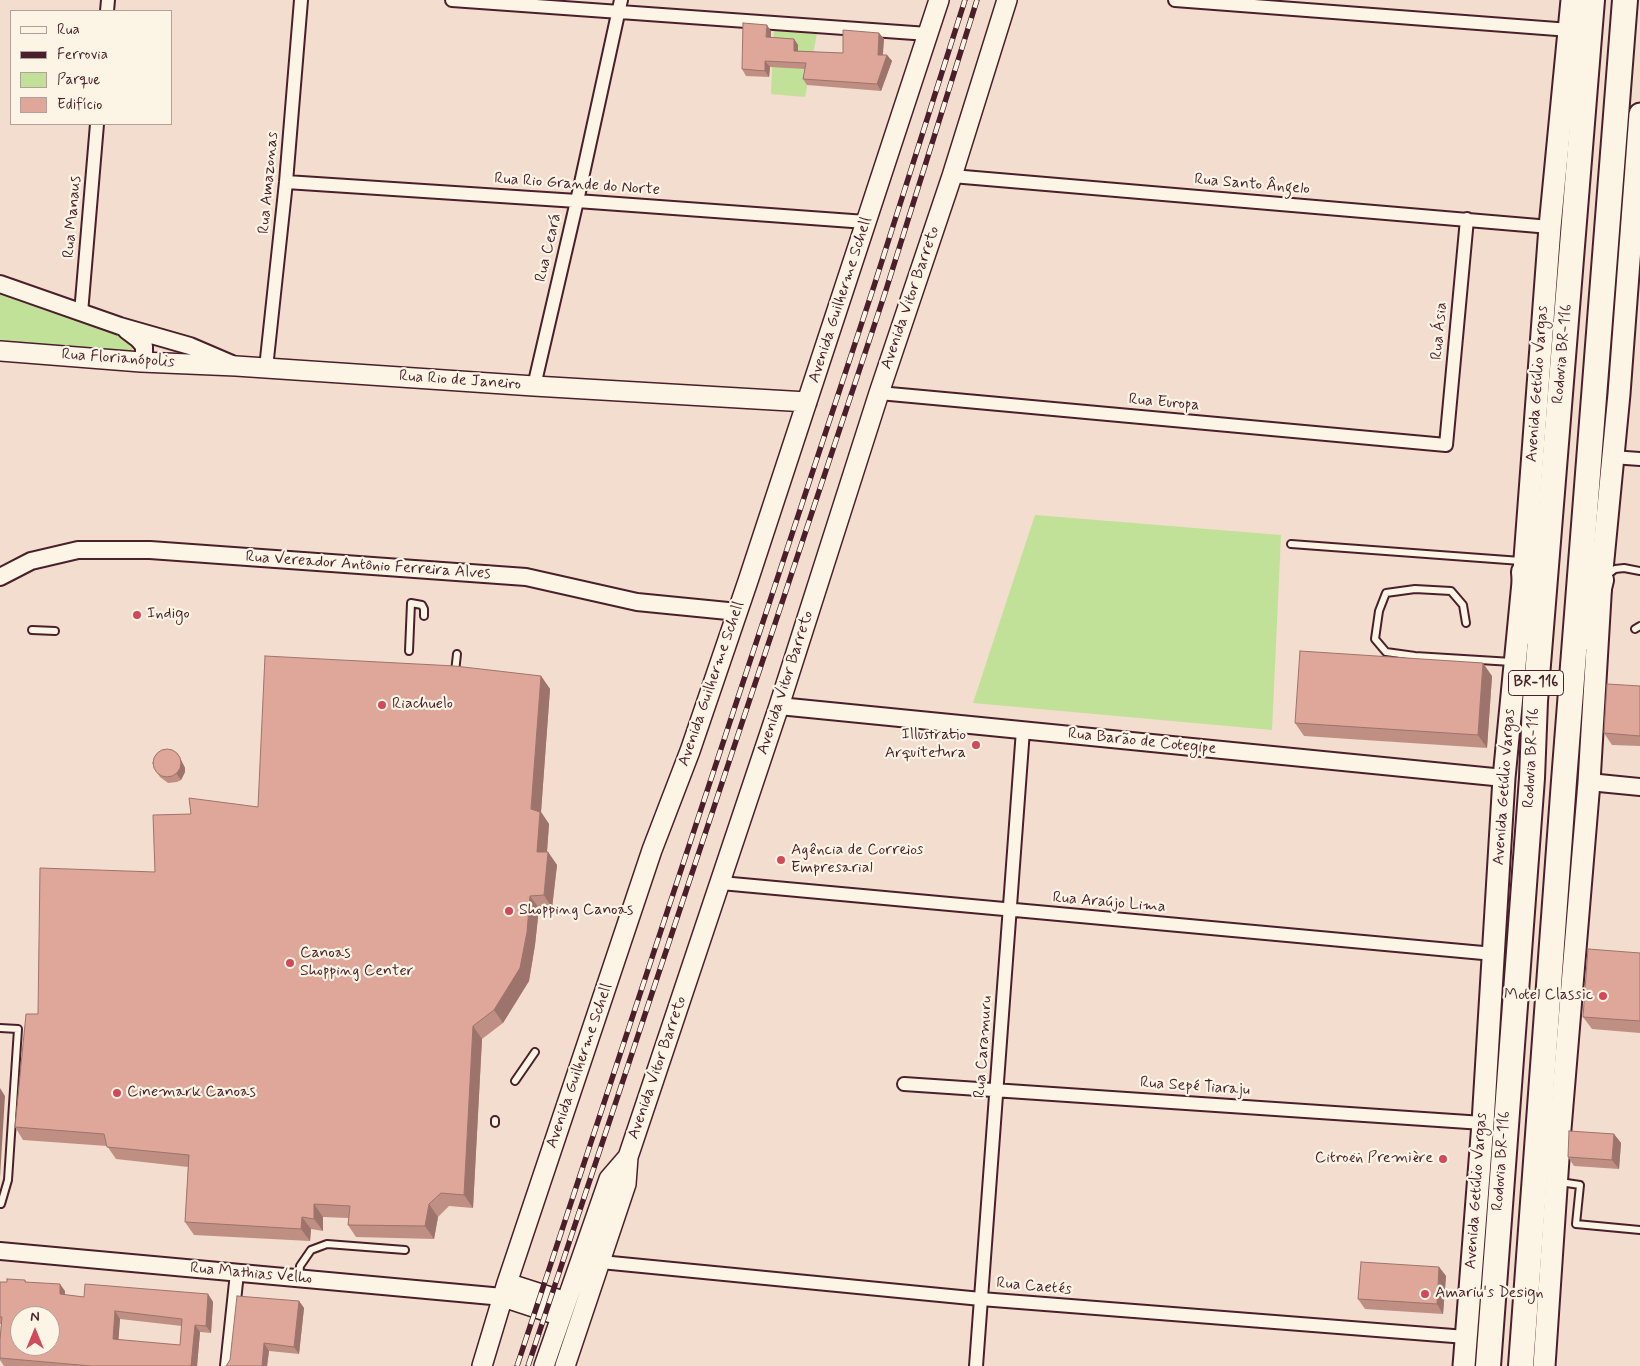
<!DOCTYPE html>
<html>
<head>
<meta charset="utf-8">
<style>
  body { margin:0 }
  #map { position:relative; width:1640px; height:1366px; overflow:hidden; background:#f3ddce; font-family:Mynerve,sans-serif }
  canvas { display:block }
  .legend { position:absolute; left:10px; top:10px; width:162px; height:115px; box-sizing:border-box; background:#fcf5e5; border:1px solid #b59f9b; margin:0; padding:6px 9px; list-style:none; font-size:15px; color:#4a1f2b }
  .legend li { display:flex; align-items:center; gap:10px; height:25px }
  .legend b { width:25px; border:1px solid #b59f9b }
  .north { position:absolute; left:10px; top:1306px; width:50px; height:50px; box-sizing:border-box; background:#fcf5e5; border:1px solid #b59f9b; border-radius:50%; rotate:0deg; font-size:14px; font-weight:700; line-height:20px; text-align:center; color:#4a1f2b }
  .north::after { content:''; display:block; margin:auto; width:18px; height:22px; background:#d1495b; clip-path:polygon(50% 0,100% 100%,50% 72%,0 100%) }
</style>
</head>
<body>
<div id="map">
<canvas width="1640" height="1366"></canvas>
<ul class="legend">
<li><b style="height:6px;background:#fcf5e5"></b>Rua</li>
<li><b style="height:6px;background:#4a1f2b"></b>Ferrovia</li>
<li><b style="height:14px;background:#c1e098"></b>Parque</li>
<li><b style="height:14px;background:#dfa69a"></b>Edifício</li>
</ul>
<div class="north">N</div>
</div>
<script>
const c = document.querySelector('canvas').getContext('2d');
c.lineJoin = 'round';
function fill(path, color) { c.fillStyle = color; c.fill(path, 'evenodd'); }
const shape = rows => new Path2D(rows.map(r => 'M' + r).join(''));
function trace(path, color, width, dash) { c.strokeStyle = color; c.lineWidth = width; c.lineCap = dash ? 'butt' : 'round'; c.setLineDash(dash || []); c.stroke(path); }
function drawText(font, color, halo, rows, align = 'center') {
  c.font = font + ' Mynerve,sans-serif'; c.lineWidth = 4.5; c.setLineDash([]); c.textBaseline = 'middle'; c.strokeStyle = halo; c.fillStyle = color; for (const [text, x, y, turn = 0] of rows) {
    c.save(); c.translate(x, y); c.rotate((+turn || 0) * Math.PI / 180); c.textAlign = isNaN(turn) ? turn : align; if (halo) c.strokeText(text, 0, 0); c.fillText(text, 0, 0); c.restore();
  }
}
fill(shape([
  [774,25,818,28,805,97,771,94],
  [0,289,133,336,132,358,0,345],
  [1035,515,1281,535,1272,730,973,703]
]), '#c1e098');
const service = shape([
  [1291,544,1521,561],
  [1606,576,1615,569,1624,568,1640,571],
  [1466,623,1463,605,1451,591,1415,589,1386,593,1379,611,1375,639,1386,652,1415,656,1512,662],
  [1635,629,1640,626],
  [32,630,55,631],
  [409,651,411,603,422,605,424,609,424,616],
  [455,672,457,654],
  [0,1028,18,1029,8,1180,1,1204],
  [515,1081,535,1052],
  [495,1120,495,1123],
  [1560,1182,1580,1185,1576,1224,1640,1230],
  [299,1277,300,1266,311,1250,327,1244,405,1250]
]);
const minor = shape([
  [452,0,928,34],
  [1175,0,1570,30],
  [107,11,108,0],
  [952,176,1550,227],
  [286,182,577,201,866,222],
  [81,313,97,124],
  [266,368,286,182,301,0],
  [534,386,577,201,621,0],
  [879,393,1446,445,1467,219],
  [1612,457,1640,459],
  [721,883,1494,954],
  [904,1084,1483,1123],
  [601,1262,981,1299,1466,1337],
  [227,1366,237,1273],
  [976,1366,1023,730]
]);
const tertiary = shape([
  [0,284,120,326,190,346,232,364],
  [126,330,138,339,144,346,144,354,141,362],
  [0,577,31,561,78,550,150,550,526,577,637,602,738,612],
  [779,706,1504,778],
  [1589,782,1640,787],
  [0,1251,503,1297]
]);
const secondary = shape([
  [0,351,141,362,236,366,534,386,807,402],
  [507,1283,566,1302],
  [503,1297,561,1316],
  [482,1366,507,1283,652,850,690,751,748,581,939,0],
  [544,1366,609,1179,628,1157],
  [565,1366,626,1184,628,1157,779,706,879,393,952,176,1007,0]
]);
const primary = shape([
  [1464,1366,1483,1123,1504,778,1524,572,1550,227,1572,0],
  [1544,1366,1560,1129,1589,782,1601,580,1619,394,1640,114]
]);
const motorway = shape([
  [1524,572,1529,632],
  [1587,637,1601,580],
  [1488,1366,1532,778,1535,701,1592,0],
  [1521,1366,1564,781,1625,0]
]);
trace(service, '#4a1f2b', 10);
trace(minor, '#4a1f2b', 16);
trace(tertiary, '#4a1f2b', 20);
trace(secondary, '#4a1f2b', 22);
trace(primary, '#4a1f2b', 25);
trace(motorway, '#4a1f2b', 28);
trace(service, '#fcf5e5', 6);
trace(minor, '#fcf5e5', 12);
trace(tertiary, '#fcf5e5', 16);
trace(secondary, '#fcf5e5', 19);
trace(primary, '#fcf5e5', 21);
trace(motorway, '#fcf5e5', 24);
const rail = shape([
  [517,1366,874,286,965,0],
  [528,1366,886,290,977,0]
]);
trace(rail, '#4a1f2b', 5.5);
trace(rail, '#fcf5e5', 4, [11]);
fill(shape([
  [771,31,771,37,794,39,798,45,798,51,843,53,879,33,884,39,883,55,887,55,892,61,881,91,807,85,803,79,805,69,770,67,769,77,746,76,742,69],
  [541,676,550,689,541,812,549,824,547,852,548,852,557,865,552,908,539,908,535,945,529,981,503,1023,482,1039,473,1208,449,1206,438,1217,434,1239,356,1237,348,1225,348,1218,323,1217,323,1231,311,1229,310,1241,194,1235,185,1222,188,1167,116,1159,107,1146,23,1140,15,1127,38,1014,155,872,191,814,258,807],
  [1492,676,1487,748,1304,736,1295,723],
  [1640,686,1640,746,1612,745,1604,733],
  [177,753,181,760,185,768,185,772,181,780,177,782,168,783,160,777,156,771],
  [1640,953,1640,1033,1592,1029,1583,1017],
  [1614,1134,1621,1143,1619,1169,1574,1166,1568,1157],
  [1439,1267,1446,1276,1443,1314,1365,1309,1358,1299],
  [25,1280,26,1282,65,1291,65,1295,84,1297,208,1294,213,1302,211,1333,200,1332,197,1366,4,1366,0,1360,0,1340,1,1324,0,1324,0,1282,7,1282],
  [120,1319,182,1326,180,1345,118,1340],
  [299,1301,304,1308,299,1354,269,1351,267,1366,226,1366]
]), '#c08f84');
fill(shape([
  [767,25,771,31,771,43,766,37],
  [879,33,884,39,882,61,878,55],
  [794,39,798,45,798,57,794,51],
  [887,55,892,61,881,91,877,84],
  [765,61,770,67,769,77,765,71],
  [1483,663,1492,676,1487,748,1478,735],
  [541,676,550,689,541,812,549,824,546,864,537,852,531,809],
  [177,753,181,760,185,768,185,772,181,780,176,773],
  [548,852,557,865,552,908,544,895],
  [530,896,539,908,535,945,529,981,503,1023,494,1010],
  [473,1026,482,1039,473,1208,464,1195],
  [0,1088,5,1096,0,1177],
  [1614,1134,1621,1143,1619,1169,1612,1160],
  [314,1204,323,1217,323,1231,314,1219],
  [429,1204,438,1217,434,1239,425,1226],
  [302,1217,311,1229,310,1241,301,1229],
  [1439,1267,1446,1276,1443,1314,1437,1304],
  [60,1284,65,1291,65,1302,60,1294],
  [208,1294,213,1302,211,1333,206,1326],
  [299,1301,304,1308,299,1354,294,1347],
  [115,1311,120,1319,118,1347,113,1339],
  [195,1325,200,1332,197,1366,191,1366],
  [264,1343,269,1351,267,1366,262,1366]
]), '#9c746c');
const building = shape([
  [743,23,767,25,766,37,794,39,794,51,843,53,843,30,879,33,878,55,887,55,877,84,803,79,806,63,765,61,765,71,742,69,743,23],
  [1300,651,1483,663,1478,735,1295,723,1300,651],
  [265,656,455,666,541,676,531,809,540,812,537,852,548,852,544,895,530,896,527,932,520,968,494,1010,473,1026,464,1195,441,1193,429,1204,425,1226,348,1225,350,1206,314,1204,314,1219,302,1217,301,1229,185,1222,189,1155,107,1147,104,1134,15,1127,26,1014,38,1014,40,868,155,872,153,815,191,814,189,798,258,807,265,656],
  [1607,684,1640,686,1640,736,1604,733,1607,684],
  '153 763a14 14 0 1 1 28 0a14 14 0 1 1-28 0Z',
  [1588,949,1640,953,1640,1021,1583,1017,1588,949],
  [1569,1131,1614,1134,1612,1160,1568,1157,1569,1131],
  [1361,1262,1439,1267,1437,1304,1358,1299,1361,1262],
  [7,1279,25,1280,25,1282,60,1284,60,1294,84,1297,85,1284,208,1294,206,1326,195,1325,191,1366,91,1366,0,1358,0,1340,2,1317,0,1317,0,1282,7,1282,7,1279],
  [115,1311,182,1319,180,1345,113,1339,115,1311],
  [20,1316,50,1316,50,1346,20,1346,20,1316],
  [237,1296,299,1301,294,1347,264,1343,262,1366,226,1366,230,1360,237,1296]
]);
fill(building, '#dfa69a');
trace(building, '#9c746c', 1);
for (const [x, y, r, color] of [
  [137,615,5,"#d1495b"],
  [382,705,5,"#d1495b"],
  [976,745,5,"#d1495b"],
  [781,860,5,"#d1495b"],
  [509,911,5,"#d1495b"],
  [290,963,5,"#d1495b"],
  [1603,996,5,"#d1495b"],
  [117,1093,5,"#d1495b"],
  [1443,1159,5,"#d1495b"],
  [1425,1294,5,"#d1495b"]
]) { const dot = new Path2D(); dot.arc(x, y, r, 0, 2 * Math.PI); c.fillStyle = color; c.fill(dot); trace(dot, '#fcf5e5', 2); }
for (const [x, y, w] of [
  [1536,683,55]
]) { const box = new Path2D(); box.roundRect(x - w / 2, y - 12.5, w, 25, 4); c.fillStyle = '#fcf5e5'; c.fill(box); trace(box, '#4a1f2b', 1); }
drawText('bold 15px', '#4a1f2b', null, [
  ["BR-116",1536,683]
]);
drawText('16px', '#4a1f2b', '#fcf5e5', [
  ["Rua Amazonas",269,183,-85],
  ["Rua Rio Grande do Norte",577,185,4],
  ["Rua Santo Ângelo",1252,185,5],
  ["Rua Manaus",73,217,-85],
  ["Rua Ceará",549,248,-77],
  ["Avenida Vitor Barreto",911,298,-71],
  ["Avenida Guilherme Schell",841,300,-72],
  ["Rua Ásia",1440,331,-85],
  ["Rodovia BR-116",1563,354,-85],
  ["Rua Florianópolis",118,359,4],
  ["Rua Rio de Janeiro",460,381,4],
  ["Avenida Getúlio Vargas",1538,384,-86],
  ["Rua Europa",1164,403,5],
  ["Rua Vereador Antônio Ferreira Alves",368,566,4],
  ["Avenida Vitor Barreto",786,683,-72],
  ["Avenida Guilherme Schell",712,684,-71],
  ["Rua Barão de Cotegipe",1142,742,6],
  ["Rodovia BR-116",1532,758,-87],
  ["Avenida Getúlio Vargas",1505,787,-86],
  ["Rua Araújo Lima",1109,903,5],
  ["Rua Caramuru",984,1047,-86],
  ["Avenida Guilherme Schell",580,1066,-71],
  ["Avenida Vitor Barreto",658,1068,-71],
  ["Rua Sepé Tiaraju",1195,1087,4],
  ["Rodovia BR-116",1502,1161,-86],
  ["Avenida Getúlio Vargas",1477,1191,-86],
  ["Rua Mathias Velho",251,1274,5],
  ["Rua Caetés",1034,1287,5]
]);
drawText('16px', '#4a1f2b', '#fcf5e5', [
  ["Indigo",147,615],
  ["Riachuelo",392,705],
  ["Illustratio",966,736,"right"],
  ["Arquitetura",966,754,"right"],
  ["Agência de Correios",791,851],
  ["Empresarial",791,869],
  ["Shopping Canoas",519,911],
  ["Canoas",300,954],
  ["Shopping Center",300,972],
  ["Motel Classic",1593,996,"right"],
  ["Cinemark Canoas",127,1093],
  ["Citroën Première",1433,1159,"right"],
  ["Amariu's Design",1435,1294]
], 'left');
</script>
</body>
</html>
